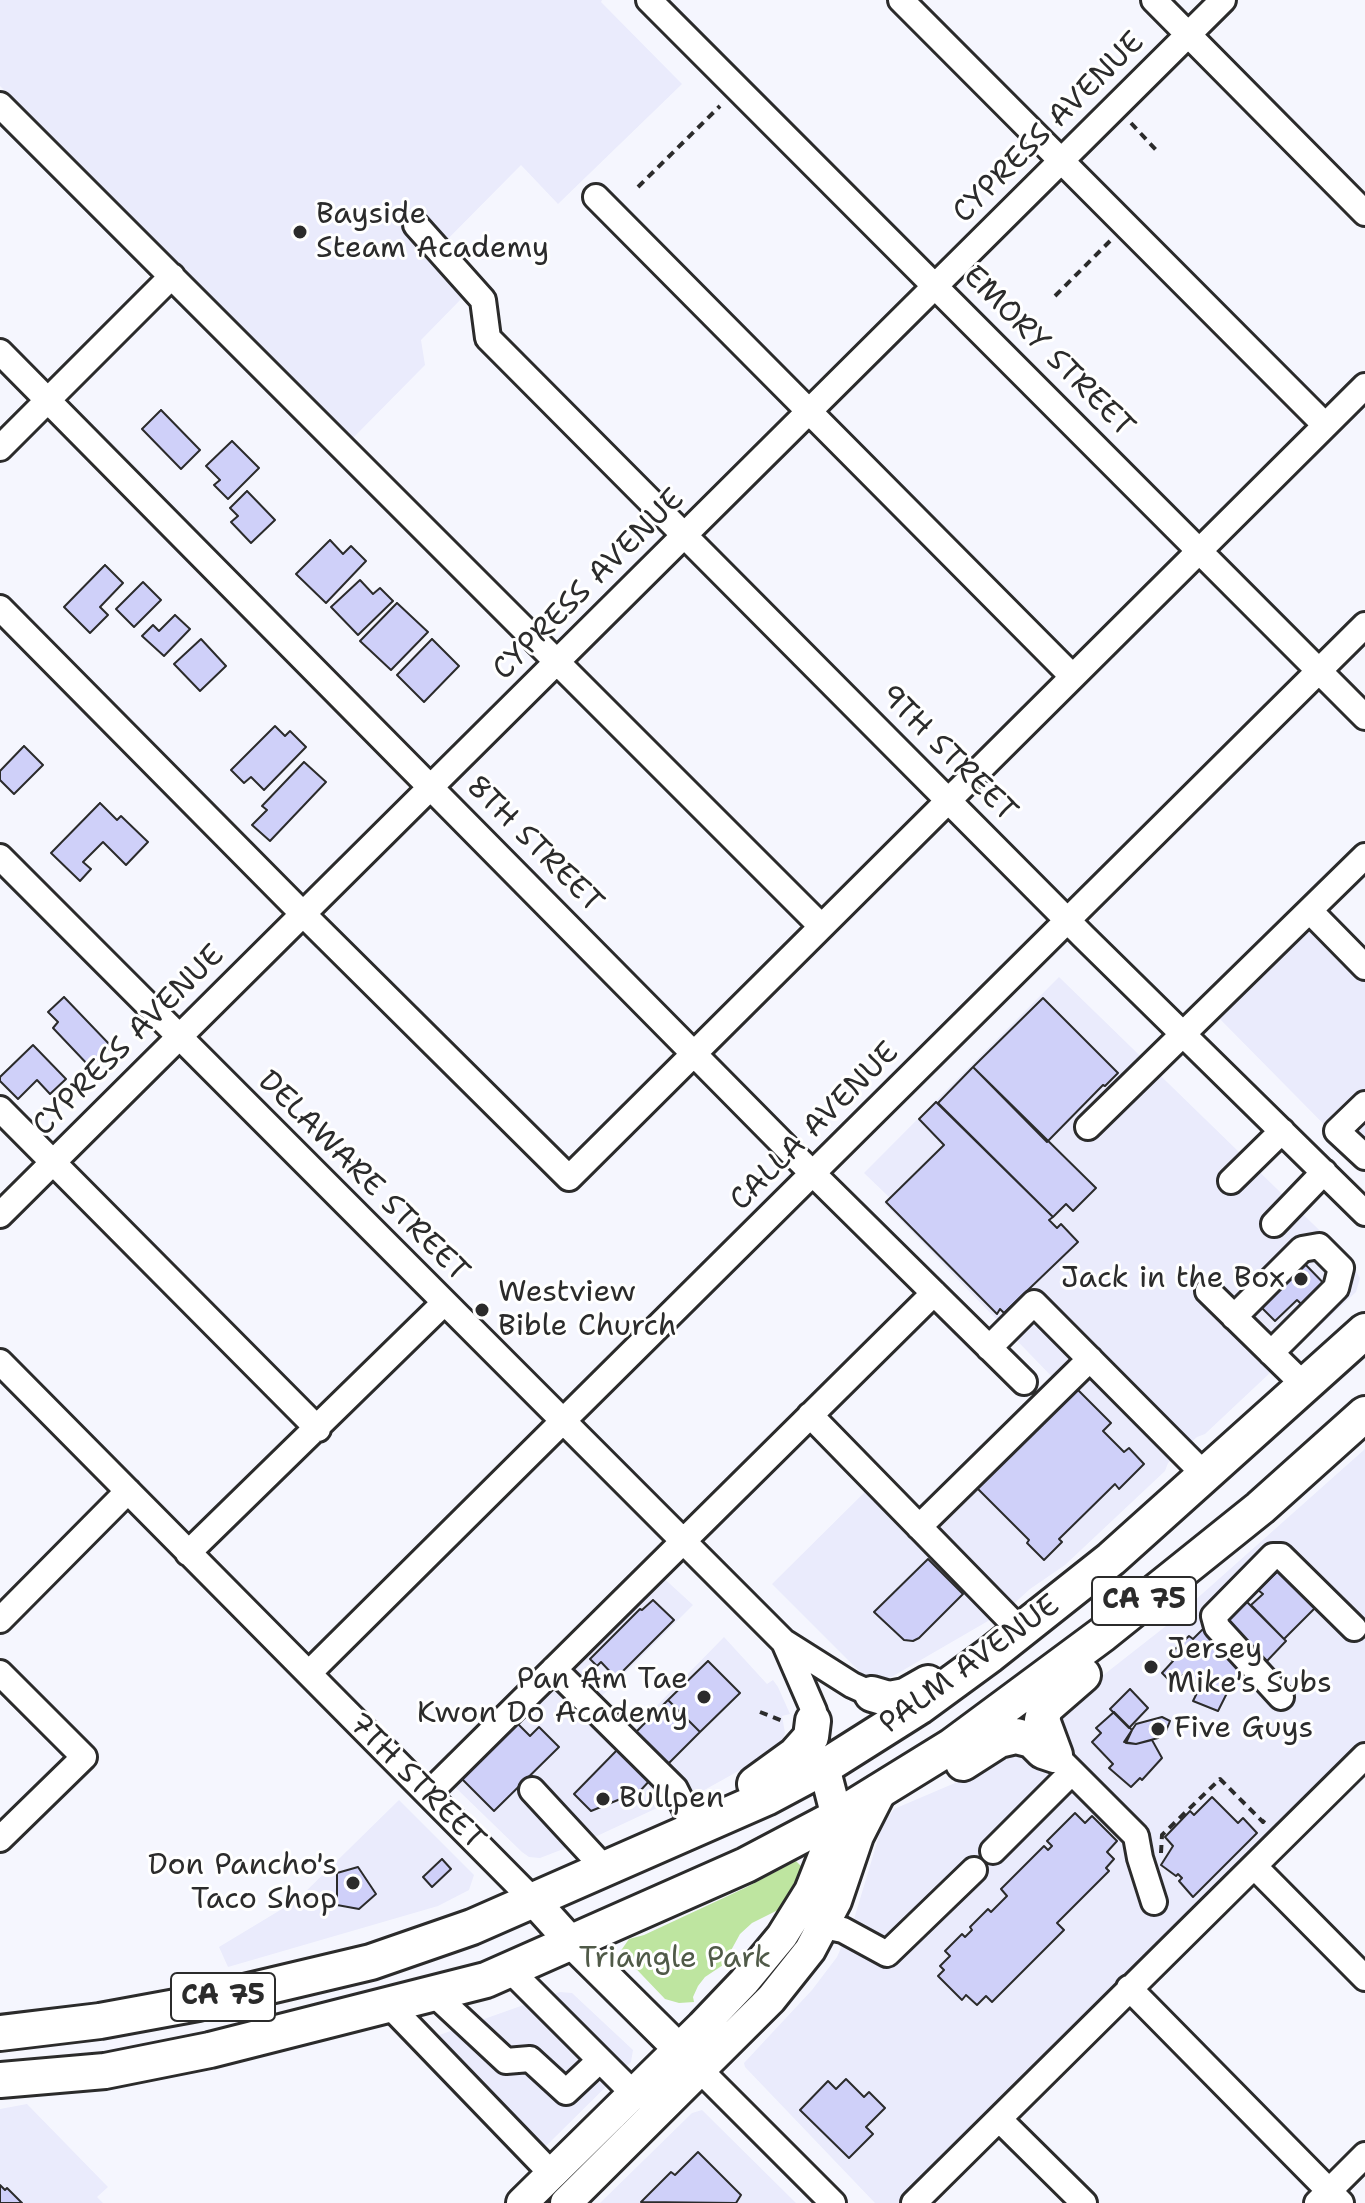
<!DOCTYPE html>
<html>
<head>
<meta charset="utf-8">
<style>
  body { margin:0 }
  canvas { display:block; background:#f5f6fe }
</style>
</head>
<body>
<canvas width="1365" height="2203"></canvas>
<script>
const c = document.querySelector('canvas').getContext('2d');
c.lineJoin = 'round';
function fill(path, color) { c.fillStyle = color; c.fill(path, 'evenodd'); }
const shape = rows => new Path2D(rows.map(r => 'M' + r).join(''));
function trace(path, color, width, dash) { c.strokeStyle = color; c.lineWidth = width; c.lineCap = dash ? 'butt' : 'round'; c.setLineDash(dash || []); c.stroke(path); }
function drawText(font, color, halo, rows, align = 'center') {
  c.font = font + ' "Shantell Sans",sans-serif'; c.lineWidth = 6; c.setLineDash([]); c.textBaseline = 'middle'; c.strokeStyle = halo; c.fillStyle = color; for (const [text, x, y, turn = 0] of rows) {
    c.save(); c.translate(x, y); c.rotate((+turn || 0) * Math.PI / 180); c.textAlign = isNaN(turn) ? turn : align; if (halo) c.strokeText(text, 0, 0); c.fillText(text, 0, 0); c.restore();
  }
}
fill(shape([
  [0,0,602,0,601,2,682,84,558,204,521,165,428,259,464,296,421,340,425,365,352,439,0,86],
  [1309,919,1365,975,1365,1166,1214,1013],
  [1059,977,1349,1259,1360,1278,1356,1292,1205,1434,1197,1437,1168,1463,1165,1471,1065,1565,1030,1589,1007,1610,888,1679,863,1675,772,1584,879,1478,917,1517,1056,1381,884,1203,889,1197,864,1173],
  [1365,1449,1365,1743,902,2203,875,2203,745,2067,744,2063,812,1990,837,1957,854,1919,882,1826,894,1809,955,1783,995,1760,1166,1626],
  [646,1562,693,1605,600,1698,632,1731,724,1637,767,1684,773,1680,778,1687,790,1714,782,1716,785,1733,782,1741,769,1754,690,1798,687,1794,597,1836,540,1858,529,1857,522,1852,457,1789,440,1767],
  [399,1800,474,1875,469,1890,438,1906,228,1967,219,1947,297,1900],
  [560,1992,572,1993,633,2050,631,2062,543,2149,431,2038],
  [27,2104,108,2187,97,2197,103,2203,0,2203,0,2109],
  [702,2110,796,2203,600,2203,692,2113]
]), '#eaebfc');
fill(shape([
  [796,1861,803,1868,778,1910,752,1923,740,1934,723,1965,705,1977,698,1986,693,1997,694,2002,679,2003,665,1999,620,1952,629,1939,644,1935,747,1887]
]), '#bee5a0');
const building = shape([
  [161,410,200,450,181,469,142,429,161,410],
  [232,441,259,468,228,499,214,485,220,480,206,466,232,441],
  [247,491,275,520,251,543,231,522,238,516,230,508,247,491],
  [330,540,343,554,351,546,366,561,326,603,296,574,330,540],
  [105,565,123,583,100,607,108,615,90,633,64,607,105,565],
  [360,580,373,594,380,588,393,601,358,635,331,607,360,580],
  [143,582,161,600,134,627,116,609,143,582],
  [397,603,428,632,391,670,360,641,397,603],
  [175,615,190,629,164,656,142,636,153,625,159,631,175,615],
  [201,639,226,666,200,691,174,664,201,639],
  [432,639,459,666,424,702,397,675,432,639],
  [275,726,285,736,290,731,306,747,264,790,251,777,244,783,231,770,275,726],
  [24,746,43,765,14,794,0,780,0,771,24,746],
  [304,762,326,782,270,841,252,825,267,810,262,806,304,762],
  [100,803,117,820,121,816,148,842,126,865,103,842,83,862,91,869,80,881,51,853,100,803],
  [64,997,111,1046,90,1067,53,1028,58,1022,48,1012,64,997],
  [1043,998,1118,1073,1105,1086,1103,1085,1047,1142,973,1067,1043,998],
  [33,1045,66,1079,50,1094,37,1080,18,1099,0,1081,0,1077,33,1045],
  [973,1067,1096,1188,1073,1211,1066,1204,1053,1217,938,1103,973,1067],
  [936,1102,1053,1217,1049,1220,1057,1228,1061,1224,1078,1242,1004,1313,1000,1309,997,1314,886,1202,944,1145,919,1119,936,1102],
  [1302,1261,1338,1298,1316,1318,1297,1300,1275,1321,1258,1304,1302,1261],
  [1073,1385,1111,1423,1103,1431,1124,1452,1129,1448,1144,1464,1119,1489,1115,1484,1059,1539,1062,1542,1044,1560,1027,1543,1029,1540,973,1484,1073,1385],
  [928,1559,963,1594,919,1638,913,1641,904,1640,874,1612,928,1559],
  [1278,1571,1287,1580,1291,1577,1318,1605,1284,1639,1251,1605,1263,1594,1258,1590,1278,1571],
  [653,1600,674,1620,616,1678,601,1662,597,1666,590,1659,640,1609,642,1610,653,1600],
  [1246,1601,1286,1641,1267,1661,1226,1621,1246,1601],
  [1203,1629,1222,1650,1246,1669,1230,1686,1225,1683,1221,1690,1203,1681,1199,1688,1185,1673,1174,1685,1162,1673,1173,1661,1168,1656,1189,1636,1193,1639,1203,1629],
  [708,1661,740,1693,700,1732,668,1700,708,1661],
  [1203,1681,1227,1693,1218,1711,1193,1701,1203,1681],
  [1130,1689,1148,1708,1129,1728,1110,1709,1130,1689],
  [668,1700,700,1732,667,1765,635,1733,668,1700],
  [1114,1712,1132,1730,1126,1743,1136,1744,1152,1740,1162,1758,1142,1780,1140,1778,1131,1787,1109,1768,1113,1764,1092,1742,1101,1733,1096,1728,1114,1712],
  [1162,1717,1170,1721,1166,1731,1158,1738,1136,1744,1124,1742,1136,1724,1162,1717],
  [517,1723,530,1736,539,1727,559,1747,494,1811,461,1778,517,1723],
  [620,1747,652,1778,640,1791,591,1811,574,1794,620,1747],
  [1212,1797,1238,1823,1243,1818,1257,1833,1193,1897,1179,1881,1182,1878,1178,1874,1176,1876,1161,1865,1173,1846,1165,1837,1190,1811,1194,1815,1212,1797],
  [1075,1813,1085,1823,1092,1816,1117,1841,1107,1852,1114,1859,1106,1868,1109,1871,1057,1923,1064,1930,992,2002,986,1996,977,2005,966,1995,962,2000,938,1976,944,1970,940,1966,950,1956,945,1951,962,1934,965,1937,972,1930,970,1927,988,1909,991,1912,1007,1896,1001,1889,1044,1846,1048,1850,1052,1846,1047,1841,1075,1813],
  [442,1859,451,1869,432,1887,423,1877,442,1859],
  [358,1867,376,1894,359,1909,337,1905,337,1873,358,1867],
  [846,2079,864,2097,869,2092,885,2108,866,2127,873,2134,849,2158,800,2110,828,2081,836,2089,846,2079],
  [698,2152,741,2195,736,2203,641,2202,671,2172,675,2175,698,2152],
  [0,2185,5,2190,7,2188,22,2203,0,2203,0,2185]
]);
fill(building, '#cfd0f9');
trace(building, '#2b2b2b', 2);
const minor = shape([
  [649,0,1365,717],
  [901,0,1325,425],
  [1154,0,1365,213],
  [0,105,821,926],
  [596,197,1072,676],
  [416,225,483,300,488,338,1084,937,1365,1213],
  [0,352,788,1149,1024,1382],
  [0,448,172,276],
  [0,608,303,914,569,1178,1365,386],
  [0,857,784,1642,852,1685,872,1694],
  [1310,911,1365,967],
  [1365,1104,1337,1131,1365,1157],
  [0,1109,318,1429],
  [1088,1127,1365,856],
  [1231,1181,1282,1131],
  [0,1215,1223,0],
  [1274,1224,1324,1172],
  [1208,1291,1303,1384],
  [1234,1317,1302,1249,1319,1246,1341,1268,1336,1288,1271,1353],
  [989,1348,1034,1303,1204,1474],
  [0,1362,534,1901],
  [810,1415,1020,1630],
  [919,1527,1090,1359],
  [188,1553,444,1303],
  [0,1620,128,1491],
  [784,1642,814,1711,813,1721],
  [554,1669,675,1789,696,1831],
  [0,1673,84,1757,0,1839],
  [309,1673,1365,625],
  [1281,1697,1217,1627,1214,1616,1273,1556,1281,1556,1354,1628],
  [1055,1755,1136,1836,1140,1858,1154,1902],
  [532,1790,606,1870],
  [428,1794,934,1293],
  [993,1851,1072,1772],
  [1254,1866,1365,1978],
  [824,1926,843,1930,887,1954,974,1870],
  [510,1970,633,2093],
  [1129,1988,1341,2203],
  [434,1994,506,2061,530,2059,566,2092,600,2060],
  [390,2006,552,2174],
  [700,2070,833,2203],
  [999,2119,1084,2203],
  [914,2203,1365,1756],
  [1317,2203,1365,2155]
]);
const major = shape([
  [534,1901,572,1943,693,2063],
  [522,2203,702,2026,744,1982,782,1936,810,1891,831,1838,837,1817,824,1767],
  [566,2203,771,1999,810,1950,836,1901,858,1836,883,1787]
]);
const highway = shape([
  [872,1694,889,1699,905,1696,928,1683],
  [1055,1755,1042,1720,1045,1708,1083,1675],
  [963,1763,999,1740,1016,1736,1032,1740,1043,1751,1055,1755],
  [755,1784,795,1755,811,1737,813,1721],
  [0,2033,100,2021,198,2003,371,1962,472,1927,766,1798,824,1767,919,1707,990,1655,1111,1559,1365,1331],
  [0,2080,105,2071,210,2050,486,1980,746,1865,837,1817,952,1746,1103,1634,1260,1508,1365,1414]
]);
trace(minor, '#2b2b2b', 30);
trace(major, '#2b2b2b', 36);
trace(highway, '#2b2b2b', 40);
trace(shape([
  [1131,123,1157,151],
  [638,187,720,106],
  [1055,296,1110,241],
  [760,1712,785,1722],
  [1161,1853,1162,1835,1220,1779,1263,1822,1268,1816]
]), '#2b2b2b', 4, [8, 6]);
trace(minor, '#fff', 24);
trace(major, '#fff', 30);
trace(highway, '#fff', 34);
for (const [x, y, r, color] of [
  [300,232,8,"#2b2b2b"],
  [1301,1279,8,"#2b2b2b"],
  [482,1310,8,"#2b2b2b"],
  [1151,1667,8,"#2b2b2b"],
  [704,1697,8,"#2b2b2b"],
  [1158,1729,8,"#2b2b2b"],
  [603,1799,8,"#2b2b2b"],
  [353,1883,8,"#2b2b2b"]
]) { const dot = new Path2D(); dot.arc(x, y, r, 0, 2 * Math.PI); c.fillStyle = color; c.fill(dot); trace(dot, '#fff', 3); }
for (const [x, y, w] of [
  [1144,1601,104],
  [223,1997,104]
]) { const box = new Path2D(); box.roundRect(x - w / 2, y - 24, w, 48, 6); c.fillStyle = '#fff'; c.fill(box); trace(box, '#2b2b2b', 2); }
drawText('bold 28px', '#2b2b2b', null, [
  ["CA 75",1144,1601],
  ["CA 75",223,1997]
]);
drawText('30px', '#2b2b2b', '#fff', [
  ["CYPRESS AVENUE",1049,128,-45],
  ["EMORY STREET",1048,352,45],
  ["CYPRESS AVENUE",589,585,-45],
  ["9TH STREET",948,754,45],
  ["8TH STREET",534,845,45],
  ["CYPRESS AVENUE",129,1041,-45],
  ["CALLA AVENUE",815,1127,-45],
  ["DELAWARE STREET",363,1177,45],
  ["PALM AVENUE",970,1665,-36],
  ["7TH STREET",416,1782,45]
]);
drawText('30px', '#2b2b2b', '#fff', [
  ["Bayside",316,215],
  ["Steam Academy",316,249],
  ["Jack in the Box",1285,1279,"right"],
  ["Westview",498,1293],
  ["Bible Church",498,1327],
  ["Jersey",1167,1650],
  ["Mike's Subs",1167,1684],
  ["Pan Am Tae",688,1680,"right"],
  ["Kwon Do Academy",688,1714,"right"],
  ["Five Guys",1174,1729],
  ["Bullpen",619,1799],
  ["Don Pancho's",337,1866,"right"],
  ["Taco Shop",337,1900,"right"]
], 'left');
drawText('30px', '#505a48', '#fff', [
  ["Triangle Park",675,1959]
]);
</script>
</body>
</html>
